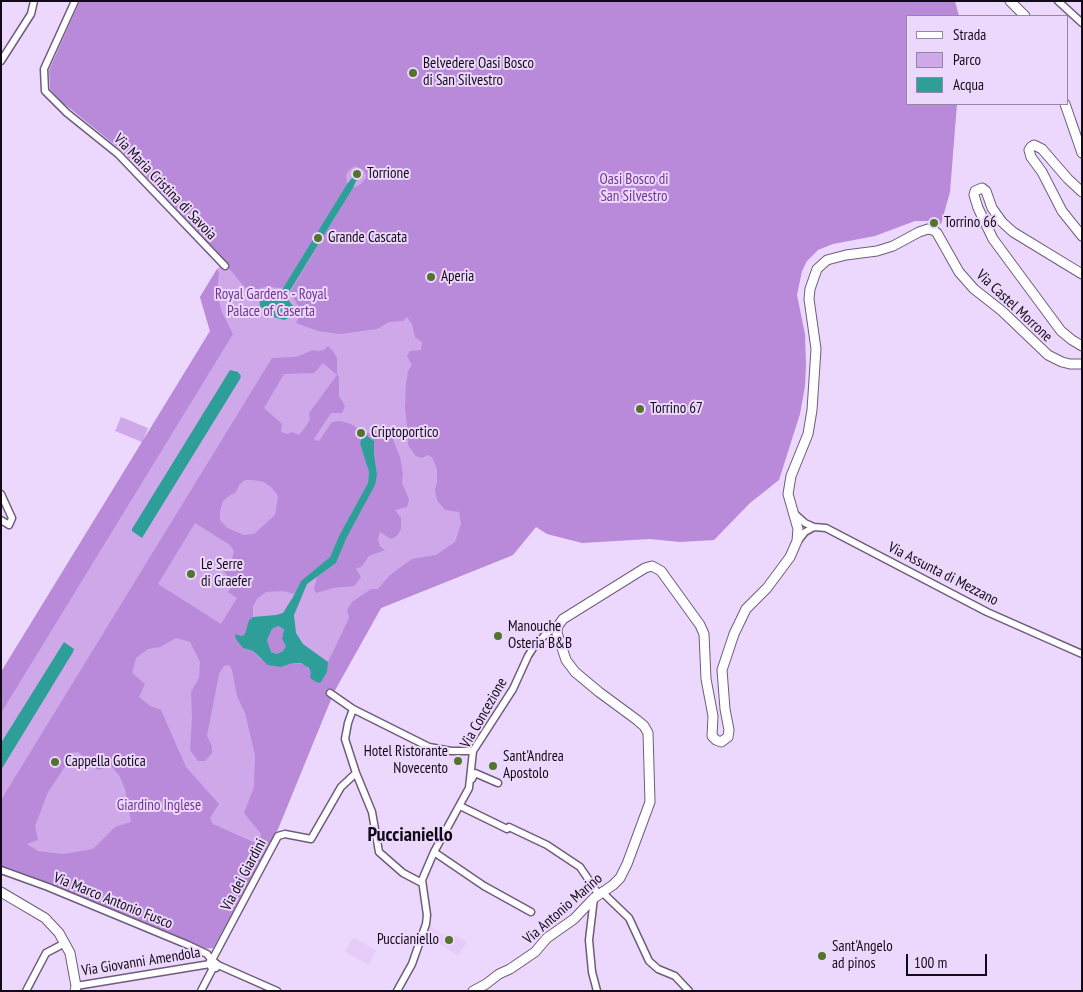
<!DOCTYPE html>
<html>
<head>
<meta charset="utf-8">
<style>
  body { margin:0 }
  #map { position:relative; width:1083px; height:992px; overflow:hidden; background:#edd8fd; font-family:"PT Sans Narrow",sans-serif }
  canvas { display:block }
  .frame { position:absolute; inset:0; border:2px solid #110a16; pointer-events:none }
  .legend { position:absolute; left:906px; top:15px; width:162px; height:90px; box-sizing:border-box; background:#edd8fd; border:1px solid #9586a1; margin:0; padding:6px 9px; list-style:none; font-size:15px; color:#110a16 }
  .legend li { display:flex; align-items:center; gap:10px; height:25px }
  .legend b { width:25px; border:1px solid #9586a1 }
  .scale { position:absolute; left:906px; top:954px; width:81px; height:22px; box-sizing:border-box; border:2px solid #110a16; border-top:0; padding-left:6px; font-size:15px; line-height:18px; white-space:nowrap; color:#110a16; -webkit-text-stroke:4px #edd8fd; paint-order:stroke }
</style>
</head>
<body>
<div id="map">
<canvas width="1083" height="992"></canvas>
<div class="frame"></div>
<ul class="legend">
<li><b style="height:6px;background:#fff"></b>Strada</li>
<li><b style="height:14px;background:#cea8e9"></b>Parco</li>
<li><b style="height:14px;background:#2e9e99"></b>Acqua</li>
</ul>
<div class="scale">100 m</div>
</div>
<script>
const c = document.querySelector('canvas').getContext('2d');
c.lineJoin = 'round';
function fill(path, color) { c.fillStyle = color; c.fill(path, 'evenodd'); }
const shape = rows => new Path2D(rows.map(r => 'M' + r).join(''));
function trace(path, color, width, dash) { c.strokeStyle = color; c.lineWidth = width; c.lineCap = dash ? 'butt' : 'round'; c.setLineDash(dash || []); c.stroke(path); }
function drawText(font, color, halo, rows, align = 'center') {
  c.font = font + ' "PT Sans Narrow",sans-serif'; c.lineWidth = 4; c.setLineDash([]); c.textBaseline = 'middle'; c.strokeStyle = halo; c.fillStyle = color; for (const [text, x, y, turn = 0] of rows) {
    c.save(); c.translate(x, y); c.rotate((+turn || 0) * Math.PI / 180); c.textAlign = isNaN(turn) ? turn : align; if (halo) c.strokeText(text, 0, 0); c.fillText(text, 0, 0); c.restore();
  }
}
fill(shape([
  [430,926,448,938,450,936,453,937,455,935,467,942,458,956,426,935,427,932,426,931],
  [353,937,376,950,369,965,345,952]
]), '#e6cdf9');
fill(shape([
  [338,143,393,177,399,244,513,555,381,608,334,692,278,829,213,948,1,866,1,672,142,442,115,431,121,417,148,428,143,441,210,331,200,297,217,269]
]), '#cea8e9');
fill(shape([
  [80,1,955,1,959,16,907,16,907,104,957,104,950,192,941,224,932,221,915,221,875,236,833,244,818,250,807,261,802,271,797,295,805,334,806,365,805,386,800,414,779,480,750,503,714,540,680,542,650,539,582,543,547,534,536,527,513,555,381,608,334,692,278,829,213,948,201,949,1,866,1,800,272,358,296,357,313,350,319,351,324,350,328,346,333,351,337,358,337,374,339,377,339,396,345,406,342,413,331,413,314,439,319,441,332,422,340,421,351,424,361,431,357,436,359,437,367,432,373,436,372,433,384,428,389,429,400,457,403,474,402,483,409,499,407,507,395,510,401,518,401,529,397,536,391,539,380,532,378,540,380,546,385,550,369,556,362,566,356,569,361,577,354,586,333,588,316,593,314,589,317,577,336,563,346,539,364,506,377,474,374,455,373,440,369,436,363,436,361,440,369,472,368,483,340,534,330,557,301,581,294,594,283,591,266,592,257,599,253,606,253,617,249,620,246,634,242,636,236,634,243,648,253,651,260,659,281,667,293,663,305,664,318,683,349,618,347,610,352,602,371,589,378,589,390,575,412,559,436,555,455,542,461,524,459,512,445,510,437,500,435,490,437,482,437,469,432,457,427,455,422,458,416,456,408,445,408,433,405,409,406,384,408,371,412,365,407,356,410,351,421,350,422,342,415,337,412,324,407,317,403,321,389,322,377,329,340,334,318,331,296,323,300,314,300,309,290,292,353,188,361,184,365,179,366,176,364,170,355,166,349,170,346,175,347,184,283,288,264,287,259,289,252,296,202,236,121,150,62,102,50,89,49,70],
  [323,363,337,375,309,413,310,419,307,425,299,435,292,432,287,434,281,432,282,424,264,408,284,374,314,373],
  [245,480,252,480,264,482,272,488,278,496,275,515,254,534,244,535,227,528,220,520,220,511,223,501,229,496,236,492,239,485],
  [195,523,230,545,234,551,232,559,223,564,222,569,230,579,235,581,228,592,237,598,221,624,158,584],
  [176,638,190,642,200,662,199,678,191,692,192,719,190,750,198,761,205,761,212,753,212,747,207,736,219,674,224,666,229,665,232,670,237,696,245,713,255,755,254,787,244,813,261,834,260,845,213,824,210,818,219,804,186,767,161,710,150,706,139,697,145,684,132,673,136,658,148,649,160,647],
  [78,752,98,770,111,766,119,775,125,789,131,822,115,827,93,849,63,854,38,851,27,844,38,840,35,826,48,792,66,765,70,753],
  [217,269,219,273,217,295,222,312,233,334,1,713,1,672,210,331,200,297],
  [278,626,284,629,282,639,286,646,283,651,277,654,271,652,267,640,272,629]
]), '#b98ad9');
fill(shape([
  [352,174,359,178,356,181,353,188,286,297,293,306,294,316,284,320,270,316,260,306,259,295,269,291,280,293,347,184,352,178],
  [230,370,238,372,241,376,240,379,142,538,132,531,132,529],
  [366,435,374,441,374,455,377,474,375,485,346,539,336,563,307,584,294,615,296,633,303,644,328,662,327,672,321,682,318,683,310,678,311,673,309,668,301,663,293,663,281,667,268,665,253,651,243,648,236,639,235,634,242,636,245,634,249,620,253,617,276,615,283,613,293,597,301,581,330,557,340,534,368,483,369,472,360,443,363,436],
  [278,626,284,629,282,639,286,646,283,651,277,654,271,652,267,640,272,629],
  [64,642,74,649,73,652,1,770,1,743]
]), '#2e9e99');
const street = shape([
  [75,1,44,69,45,91,67,113,118,154,225,266],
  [1058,1,1082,23],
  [1,61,31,14,34,1],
  [1,494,12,518,9,525,1,520],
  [795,514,805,523,814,527],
  [798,541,805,532,814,527,826,528,987,612,1082,654],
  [330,693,353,709],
  [356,773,372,812,379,852,403,873,422,883],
  [472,779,475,773,498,783],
  [460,806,501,826,507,829,509,827,547,845,580,867,599,895],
  [434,852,484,886,531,912],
  [1,870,48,887,188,945,207,954,212,960,217,964,216,968,211,967,210,961,212,960,278,836,285,834,311,839,341,787,356,773,345,739,348,723,353,709,429,747,451,751,473,751],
  [603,893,629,918,649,961,658,969,675,976,689,991],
  [594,898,589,940,592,972,597,991],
  [218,965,277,991],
  [76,986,210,964],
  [26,991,46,953,65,943],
  [201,991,213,968],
  [397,991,412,964,426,924,427,915,422,880,434,852,469,788,473,751,513,689,528,656,535,645,547,633,558,626]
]);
const secondary = shape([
  [1010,1,1025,16],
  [1065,104,1082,153],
  [1082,192,1068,179,1042,149,1034,145,1031,147,1029,150,1031,157,1042,172,1062,211,1082,236],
  [1082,274,1013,232,1002,222,992,208,986,191,982,188,975,191,974,195,978,208,993,239,1061,331,1072,340,1082,346],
  [1,892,45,918,59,933,70,953,76,986,75,991],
  [473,991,486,984,499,974,510,969,535,952,547,938,574,919,594,898,613,885,620,878,627,864,650,802,648,733,644,726,637,720,599,692,575,672,566,660,557,633,558,626,563,619,645,568,652,566,661,571,700,625,704,634,706,679,713,716,712,736,716,740,721,742,728,737,729,730,725,709,722,670,734,634,746,609,767,588,790,557,797,541,798,529,788,494,791,476,808,434,812,410,816,349,809,299,810,289,817,269,827,260,846,255,877,251,893,246,919,232,928,229,933,230,937,233,959,272,974,289,1002,311,1048,355,1062,362,1070,364,1082,364]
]);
trace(street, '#6f5c7d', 9);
trace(secondary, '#6f5c7d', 11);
trace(street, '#fff', 6);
trace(secondary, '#fff', 9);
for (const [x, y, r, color] of [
  [413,73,5,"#52742c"],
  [357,174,5,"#52742c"],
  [934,223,5,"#52742c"],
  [318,238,5,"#52742c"],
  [431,277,5,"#52742c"],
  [640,409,5,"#52742c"],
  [361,433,5,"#52742c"],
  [191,574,5,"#52742c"],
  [498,636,5,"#52742c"],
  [458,761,5,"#52742c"],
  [55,762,5,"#52742c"],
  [493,766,5,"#52742c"],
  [449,940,5,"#52742c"],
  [822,956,5,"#52742c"]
]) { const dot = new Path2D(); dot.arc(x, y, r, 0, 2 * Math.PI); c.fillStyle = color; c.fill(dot); trace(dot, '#edd8fd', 2); }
drawText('15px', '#110a16', '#edd8fd', [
  ["Belvedere Oasi Bosco",423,64],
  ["di San Silvestro",423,81],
  ["Torrione",367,174],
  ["Torrino 66",944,223],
  ["Grande Cascata",328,238],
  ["Aperia",441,277],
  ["Torrino 67",650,409],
  ["Criptoportico",371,433],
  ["Le Serre",201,565],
  ["di Graefer",201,582],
  ["Manouche",508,627],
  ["Osteria B&B",508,644],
  ["Hotel Ristorante",448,752,"right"],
  ["Novecento",448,769,"right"],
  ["Sant'Andrea",503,757],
  ["Apostolo",503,774],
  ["Cappella Gotica",65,762],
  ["Puccianiello",439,940,"right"],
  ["Sant'Angelo",832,947],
  ["ad pinos",832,964]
], 'left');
drawText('15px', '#6f3491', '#edd8fd', [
  ["Oasi Bosco di",634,180],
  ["San Silvestro",634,197],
  ["Royal Gardens - Royal",271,295],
  ["Palace of Caserta",271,312],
  ["Giardino Inglese",159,806]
]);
drawText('15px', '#110a16', '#edd8fd', [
  ["Via Maria Cristina di Savoia",165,187,46],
  ["Via Castel Morrone",1014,306,43],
  ["Via Assunta di Mezzano",943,574,27],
  ["Via Concezione",484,713,-60],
  ["Via dei Giardini",244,875,-62],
  ["Via Marco Antonio Fusco",113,901,22],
  ["Via Antonio Marino",563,909,-41],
  ["Via Giovanni Amendola",141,962,-9]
]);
drawText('bold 20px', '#110a16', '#edd8fd', [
  ["Puccianiello",410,835]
]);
</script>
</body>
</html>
